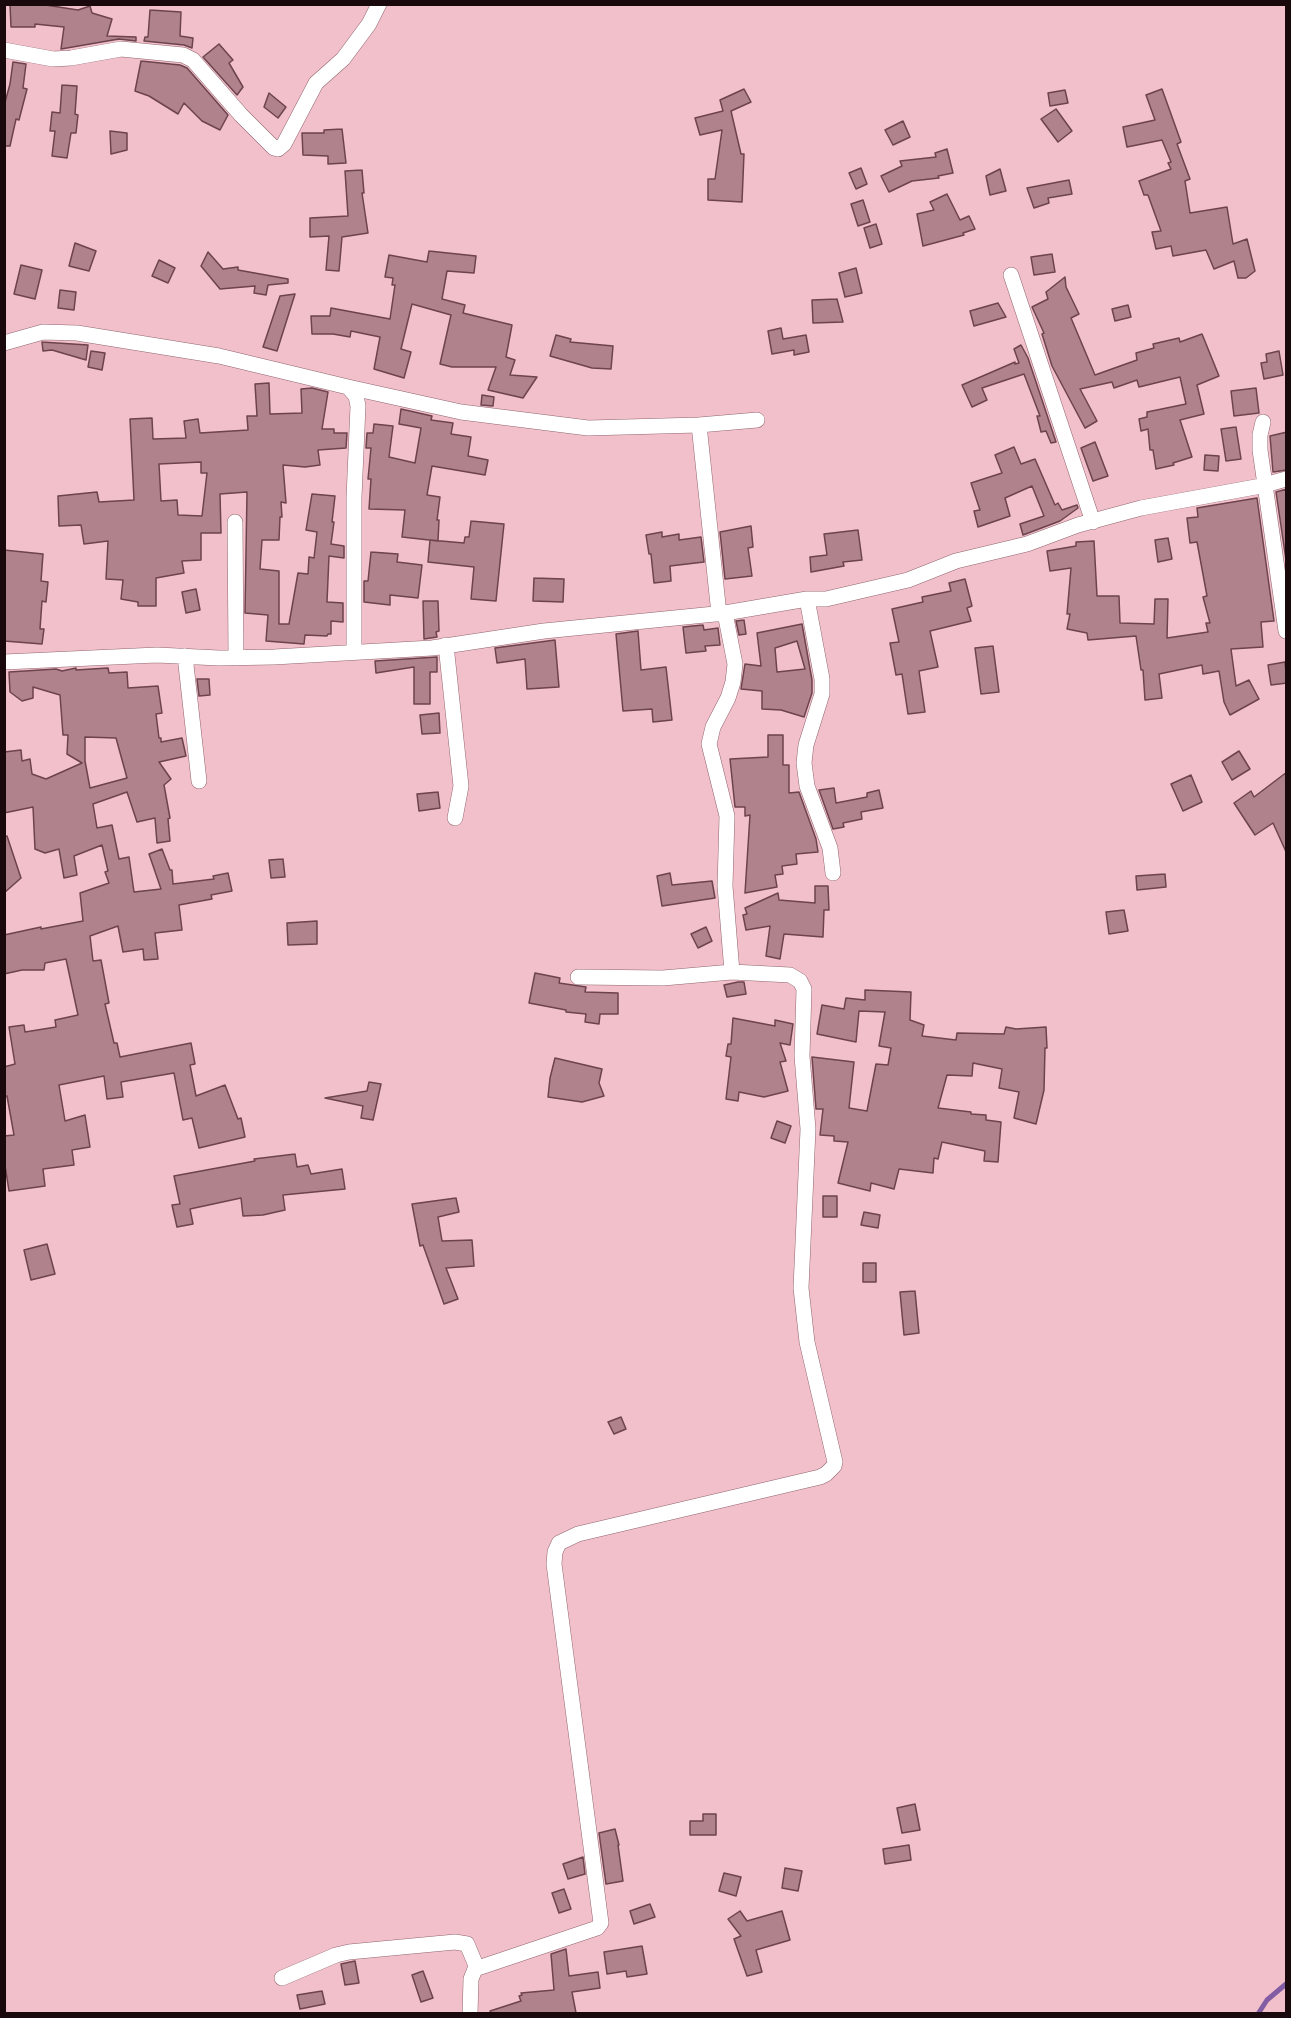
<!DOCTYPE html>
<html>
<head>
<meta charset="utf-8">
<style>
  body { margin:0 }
  #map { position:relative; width:1291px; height:2018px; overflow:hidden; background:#f2c0ca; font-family:Overpass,sans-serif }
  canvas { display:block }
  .frame { position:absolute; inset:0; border:6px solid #19090d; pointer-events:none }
</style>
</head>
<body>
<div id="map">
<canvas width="1291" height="2018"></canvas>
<div class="frame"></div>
</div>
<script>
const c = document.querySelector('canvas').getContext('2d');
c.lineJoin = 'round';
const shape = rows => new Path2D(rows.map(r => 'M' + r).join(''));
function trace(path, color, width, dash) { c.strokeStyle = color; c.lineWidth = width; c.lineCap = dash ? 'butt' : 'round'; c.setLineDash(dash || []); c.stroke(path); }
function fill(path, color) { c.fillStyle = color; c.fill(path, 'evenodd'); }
trace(shape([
  [1258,2014,1267,2000,1286,1984]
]), '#825da3', 5);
const building = shape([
  [10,4,39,4,78,10,90,6,92,13,112,19,107,36,136,37,136,41,119,39,61,49,64,27,35,24,35,27,11,27,10,4],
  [150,10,181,12,180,36,193,38,192,48,184,45,144,41,145,37,148,37,150,10],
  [219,44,233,60,229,63,243,87,237,95,203,57,219,44],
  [141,61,180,65,187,68,228,115,220,130,202,121,184,103,178,114,149,96,135,91,141,61],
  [13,62,26,64,23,88,27,89,19,120,16,119,10,146,4,146,4,106,10,84,13,62],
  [62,85,77,86,75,114,78,115,76,133,71,133,67,158,52,156,55,131,50,131,52,112,60,113,62,85],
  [744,89,751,102,731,111,741,154,744,154,742,202,708,200,708,179,715,179,722,130,700,135,695,118,723,111,720,100,744,89],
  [1162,89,1181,142,1177,144,1190,179,1185,181,1190,213,1227,207,1233,244,1247,239,1255,271,1246,278,1238,278,1234,261,1214,269,1206,250,1173,256,1171,246,1156,249,1152,232,1161,231,1148,195,1144,195,1139,181,1171,169,1168,163,1171,162,1162,140,1127,147,1123,127,1155,120,1146,95,1162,89],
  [1065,90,1068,103,1050,106,1048,93,1065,90],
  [269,93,286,107,278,118,264,107,269,93],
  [1056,109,1072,131,1058,142,1041,119,1056,109],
  [903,121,910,137,893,145,885,130,903,121],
  [342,129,346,163,328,164,328,156,303,155,302,133,324,133,324,130,342,129],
  [110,131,127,133,127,150,111,154,110,131],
  [947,149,953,173,938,176,939,178,912,181,889,192,881,176,902,166,900,161,936,157,935,153,947,149],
  [861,168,867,184,856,189,849,173,861,168],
  [1000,169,1006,191,990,195,986,176,1000,169],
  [362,170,364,193,362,193,368,233,342,237,339,271,326,270,329,236,310,237,310,218,348,216,345,171,362,170],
  [1069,180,1072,194,1048,198,1049,203,1034,208,1027,188,1069,180],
  [947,194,960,220,969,216,975,229,963,233,964,235,923,246,917,214,934,210,930,202,947,194],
  [863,200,870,222,858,226,851,204,863,200],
  [876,224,882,244,870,248,864,228,876,224],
  [75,243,96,251,89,271,69,266,75,243],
  [429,251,476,256,474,273,447,271,442,299,465,305,463,313,512,325,506,357,515,360,510,375,537,377,523,398,488,390,496,367,452,367,440,364,451,315,412,304,401,349,411,352,404,378,374,369,380,337,351,331,350,337,333,334,312,334,311,316,330,316,331,308,390,319,395,285,392,285,393,278,385,277,389,255,427,262,429,251],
  [208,252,223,269,238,267,238,270,288,279,288,283,268,285,266,295,254,293,255,286,220,289,201,266,208,252],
  [1052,254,1055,272,1034,275,1031,257,1052,254],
  [159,260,175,268,168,283,152,276,159,260],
  [21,265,42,270,35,299,14,294,21,265],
  [856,268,862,293,845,297,839,273,856,268],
  [1065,277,1066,287,1079,314,1071,318,1095,375,1137,360,1136,353,1154,348,1153,344,1179,338,1180,342,1202,334,1219,376,1197,385,1204,414,1180,420,1192,457,1173,463,1174,465,1156,469,1153,450,1150,450,1148,429,1141,431,1139,419,1147,417,1147,412,1186,404,1180,377,1139,387,1137,380,1114,388,1112,382,1080,389,1097,421,1085,428,1052,366,1042,334,1044,333,1032,307,1048,299,1046,292,1065,277],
  [60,290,76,292,74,310,58,308,60,290],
  [295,294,277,351,263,347,280,296,295,294],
  [837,299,843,322,813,323,812,300,837,299],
  [998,303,1006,317,974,326,970,311,998,303],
  [1128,305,1131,317,1115,321,1112,309,1128,305],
  [781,328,783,339,806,335,809,352,794,355,794,350,772,354,768,331,781,328],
  [556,335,571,339,570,342,613,346,611,369,592,368,550,356,556,335],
  [42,342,88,345,86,360,52,350,43,351,42,342],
  [1021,345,1028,358,1056,442,1051,443,1046,431,1041,432,1037,416,1040,416,1024,374,982,388,987,400,972,407,962,385,1015,362,1015,364,1019,363,1014,349,1021,345],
  [91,351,105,353,102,370,88,367,91,351],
  [1279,351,1283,375,1264,379,1261,363,1267,362,1266,354,1279,351],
  [269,383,270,414,302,413,301,389,312,388,328,392,322,429,334,429,334,433,347,433,346,448,318,450,320,465,305,467,283,465,286,503,281,502,282,517,280,517,279,540,262,540,260,569,279,571,279,624,289,624,298,573,308,574,309,557,314,558,317,532,306,530,312,494,335,496,332,522,334,522,331,544,344,546,344,558,329,556,327,602,343,603,343,622,331,621,331,634,328,634,327,636,305,635,304,644,266,641,268,615,245,613,247,492,220,494,221,533,201,533,201,560,182,561,184,573,156,578,156,606,138,606,138,602,121,599,123,580,106,579,108,541,84,544,81,525,59,526,58,496,97,492,99,502,134,500,130,419,152,418,153,439,186,438,184,421,198,419,200,433,248,430,247,416,257,416,255,384,269,383],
  [201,462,201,473,207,473,202,516,178,515,177,500,161,501,159,464,201,462],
  [1256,388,1259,413,1234,416,1231,391,1256,388],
  [482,395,494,397,493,406,481,405,482,395],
  [401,409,432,416,431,420,453,423,451,434,471,437,468,456,488,460,485,475,432,466,427,495,440,497,437,520,439,520,438,541,402,537,405,510,369,509,371,479,368,479,371,448,366,448,367,433,373,433,374,424,393,426,389,457,415,463,421,428,399,424,401,409],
  [1236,427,1241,459,1226,461,1221,429,1236,427],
  [1287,432,1287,470,1273,472,1270,436,1287,432],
  [1095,442,1108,476,1093,481,1081,448,1095,442],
  [1014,447,1021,464,1035,459,1055,505,1058,503,1062,510,1077,505,1078,508,1060,521,1023,535,1020,524,1044,516,1032,486,1005,498,1010,516,978,527,974,511,980,510,971,483,1002,473,995,455,1014,447],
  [1205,455,1219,456,1218,471,1204,470,1205,455],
  [1287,489,1287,560,1286,560,1276,492,1287,489],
  [1257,498,1274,621,1261,622,1263,647,1231,649,1236,686,1249,680,1259,699,1230,715,1224,702,1219,671,1203,674,1202,665,1159,674,1162,698,1145,700,1143,670,1141,670,1136,636,1088,640,1087,633,1067,629,1070,614,1067,614,1071,568,1050,571,1047,551,1076,546,1076,542,1094,541,1097,596,1119,596,1120,623,1154,624,1155,599,1168,599,1167,638,1208,632,1206,623,1210,623,1203,597,1207,596,1197,542,1190,543,1187,518,1198,517,1197,508,1257,498],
  [471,521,504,524,496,601,471,599,474,567,428,562,430,540,464,543,465,537,469,537,471,521],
  [751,526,753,547,748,548,752,576,725,579,720,532,751,526],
  [858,530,862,560,843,562,844,566,811,572,810,557,827,555,824,534,858,530],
  [662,532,662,537,679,534,679,540,701,537,704,562,670,566,671,581,654,583,651,554,649,554,646,535,662,532],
  [1168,538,1172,559,1158,562,1155,540,1168,538],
  [4,550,43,554,41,581,48,582,46,602,42,601,40,629,44,629,42,644,4,641,4,550],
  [371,552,398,554,397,562,422,565,418,598,390,595,390,605,364,602,364,581,368,581,371,552],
  [534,578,564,579,563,602,533,601,534,578],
  [965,579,972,606,967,608,971,621,930,631,938,667,919,671,925,712,908,714,902,674,896,675,890,643,899,642,892,609,923,602,922,597,951,591,949,583,965,579],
  [196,589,200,610,186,613,182,592,196,589],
  [423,601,438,601,439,631,436,632,437,637,424,639,423,601],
  [744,620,746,634,739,635,736,621,744,620],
  [802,624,812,680,812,693,804,717,781,710,762,709,762,691,741,689,745,664,761,666,757,633,802,624],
  [797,641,805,669,777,672,775,648,797,641],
  [703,625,704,630,718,628,720,645,705,646,706,651,686,653,683,627,703,625],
  [638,631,641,670,666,667,672,720,653,722,652,709,623,711,616,634,638,631],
  [555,640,559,687,527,689,525,659,497,663,495,648,555,640],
  [993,646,999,692,981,694,975,648,993,646],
  [437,657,437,672,430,672,430,704,414,704,414,667,376,673,375,661,437,657],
  [1285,662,1287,683,1271,685,1268,665,1285,662],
  [76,668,76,670,108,668,109,673,127,672,128,688,158,686,162,713,156,714,159,738,161,738,161,742,182,738,186,756,159,762,171,779,164,785,170,818,168,819,170,841,157,843,155,818,137,822,127,792,93,804,97,828,112,825,119,859,129,857,134,892,161,889,149,854,162,849,170,870,172,870,173,884,214,879,213,876,228,873,232,891,211,895,212,899,179,905,182,930,155,933,158,959,144,960,143,949,123,952,118,926,90,936,93,961,101,960,109,1003,105,1004,114,1043,117,1043,120,1057,191,1043,195,1064,190,1065,196,1096,225,1085,238,1119,241,1118,245,1137,199,1148,192,1118,183,1120,174,1073,121,1082,123,1097,107,1099,104,1076,59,1085,65,1121,85,1115,90,1147,72,1150,74,1165,43,1169,45,1186,9,1191,4,1159,4,1136,14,1135,7,1096,4,1096,4,1067,15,1064,9,1027,24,1025,25,1032,56,1027,55,1020,78,1015,66,959,45,963,44,970,22,970,4,974,4,935,41,927,41,929,83,921,80,893,109,883,105,872,108,871,102,845,74,856,77,875,64,878,59,849,45,853,35,849,33,807,4,813,4,752,21,750,22,761,30,759,32,774,46,779,82,763,67,754,68,735,63,735,60,695,33,687,33,698,22,701,10,692,9,672,56,669,62,671,76,668],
  [85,737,116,738,127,778,90,788,85,761,85,737],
  [197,679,209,679,210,695,199,696,197,679],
  [439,713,440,733,422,734,420,715,439,713],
  [768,735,783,735,783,765,789,765,789,793,799,792,816,839,818,852,796,854,797,864,782,866,783,874,775,875,777,887,745,893,750,815,745,816,745,807,735,807,730,759,768,757,768,735],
  [1239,751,1250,769,1232,780,1222,762,1239,751],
  [1287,772,1287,854,1273,823,1255,835,1234,803,1251,791,1254,797,1287,772],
  [1191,775,1202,802,1183,811,1171,784,1191,775],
  [834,788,836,803,867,797,867,793,879,790,883,808,861,812,862,819,843,823,844,827,833,829,819,790,834,788],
  [438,792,440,808,419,811,417,794,438,792],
  [7,836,21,878,4,893,4,837,7,836],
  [283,859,285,877,271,878,269,860,283,859],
  [670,873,672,885,712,881,715,898,662,906,657,876,670,873],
  [1165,874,1166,887,1137,890,1136,876,1165,874],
  [815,886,828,886,829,910,824,910,823,937,784,934,780,959,766,956,770,926,746,930,743,915,747,914,745,908,778,893,779,900,815,903,815,886],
  [1124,910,1128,931,1109,934,1106,912,1124,910],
  [317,921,317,944,288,945,287,923,317,921],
  [706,927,712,941,698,948,691,934,706,927],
  [535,973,560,978,559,983,586,987,585,992,618,993,618,1014,600,1014,599,1024,585,1022,586,1014,566,1012,566,1010,529,1003,535,973],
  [738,982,744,982,746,994,727,997,724,985,738,982],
  [865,990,911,992,910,1020,924,1025,922,1036,956,1040,957,1033,1004,1034,1006,1027,1016,1029,1046,1027,1047,1048,1045,1048,1044,1090,1036,1124,1014,1118,1019,1092,999,1088,1002,1069,973,1063,972,1076,947,1075,938,1108,971,1112,971,1114,986,1115,986,1120,1001,1122,998,1162,984,1161,985,1151,942,1142,938,1159,934,1158,933,1173,899,1169,894,1189,871,1183,870,1191,838,1183,848,1142,834,1141,834,1136,820,1135,823,1109,816,1109,812,1057,854,1062,849,1108,867,1111,876,1064,888,1065,891,1048,879,1046,885,1012,859,1011,856,1042,817,1034,822,1005,844,1009,846,998,865,1000,865,990],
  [733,1018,775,1026,775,1020,793,1024,790,1045,780,1043,786,1061,780,1062,788,1091,764,1097,739,1092,738,1101,726,1099,731,1057,726,1056,728,1044,731,1044,733,1018],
  [555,1058,602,1069,599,1083,604,1096,582,1102,548,1097,550,1078,555,1058],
  [369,1082,381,1084,373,1120,361,1118,363,1106,325,1098,367,1091,369,1082],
  [777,1121,791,1126,785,1143,771,1138,777,1121],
  [295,1154,297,1167,308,1165,311,1174,342,1169,345,1189,283,1195,285,1210,263,1215,243,1216,241,1198,190,1209,193,1224,177,1227,172,1205,180,1204,174,1176,255,1161,254,1159,295,1154],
  [823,1196,837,1196,837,1217,823,1217,823,1196],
  [456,1198,459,1212,438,1217,442,1241,472,1240,474,1266,446,1268,458,1299,444,1304,423,1245,420,1246,412,1204,456,1198],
  [864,1212,880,1215,878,1228,861,1225,864,1212],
  [47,1244,55,1274,31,1280,24,1250,47,1244],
  [863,1263,876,1263,876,1282,863,1282,863,1263],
  [915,1291,919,1333,904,1335,900,1292,915,1291],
  [621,1417,626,1429,614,1434,608,1422,621,1417],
  [915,1804,920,1830,902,1833,897,1808,915,1804],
  [703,1814,716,1814,716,1835,690,1835,690,1821,703,1821,703,1814],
  [615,1829,619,1845,618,1845,623,1881,606,1884,599,1833,615,1829],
  [909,1845,911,1860,885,1864,883,1849,909,1845],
  [583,1857,585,1874,568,1879,563,1864,583,1857],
  [785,1868,802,1871,798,1891,782,1888,785,1868],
  [724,1873,741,1877,736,1896,719,1891,724,1873],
  [564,1889,571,1909,559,1913,552,1893,564,1889],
  [650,1904,655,1917,634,1924,630,1911,650,1904],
  [740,1911,747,1921,782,1911,790,1940,756,1950,762,1972,747,1976,734,1939,741,1936,728,1919,740,1911],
  [642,1946,647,1974,627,1977,626,1971,607,1974,604,1952,642,1946],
  [566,1949,569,1976,598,1972,600,1988,572,1992,576,2013,491,2013,490,2011,521,2001,519,1996,522,1995,521,1993,554,1990,551,1954,566,1949],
  [355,1961,359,1983,345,1985,341,1964,355,1961],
  [423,1971,433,1998,421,2002,412,1975,423,1971],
  [322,1991,325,2004,300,2009,297,1995,322,1991]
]);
fill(building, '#b0828c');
trace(building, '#6d434d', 1.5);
const street = shape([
  [4,50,53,59,71,58,121,49,183,55,193,60,241,115,274,148,278,149,284,144,316,83,343,59,369,24,379,4],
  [1011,275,1093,522],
  [4,343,43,332,77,333,219,356,348,387,356,396,358,406,354,497,354,652],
  [348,387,461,412,588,428,699,425,757,420],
  [1263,422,1260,435,1260,450,1286,631],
  [699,425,719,614],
  [235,522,236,658],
  [807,599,822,679,822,694,806,745,804,763,807,786,830,848,833,873],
  [446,645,461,786,455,818],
  [185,656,199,781],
  [4,662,157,655,219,658,274,657,432,648,544,631,725,613,807,599,826,599,908,580,956,561,1027,544,1078,525,1141,508,1261,486,1286,479],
  [578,977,663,978,732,972],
  [282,1978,336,1955,349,1952,455,1942,467,1944,477,1968],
  [470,2014,471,1979,475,1969,597,1928,601,1923,554,1564,555,1552,559,1543,578,1534,820,1477,826,1474,834,1466,835,1462,807,1342,801,1288,808,1129,802,1056,804,989,800,981,790,975,732,972,725,886,727,816,709,744,713,727,728,698,733,682,735,664,725,613]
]);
trace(street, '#91656f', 16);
trace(street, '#fff', 15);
</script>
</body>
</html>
